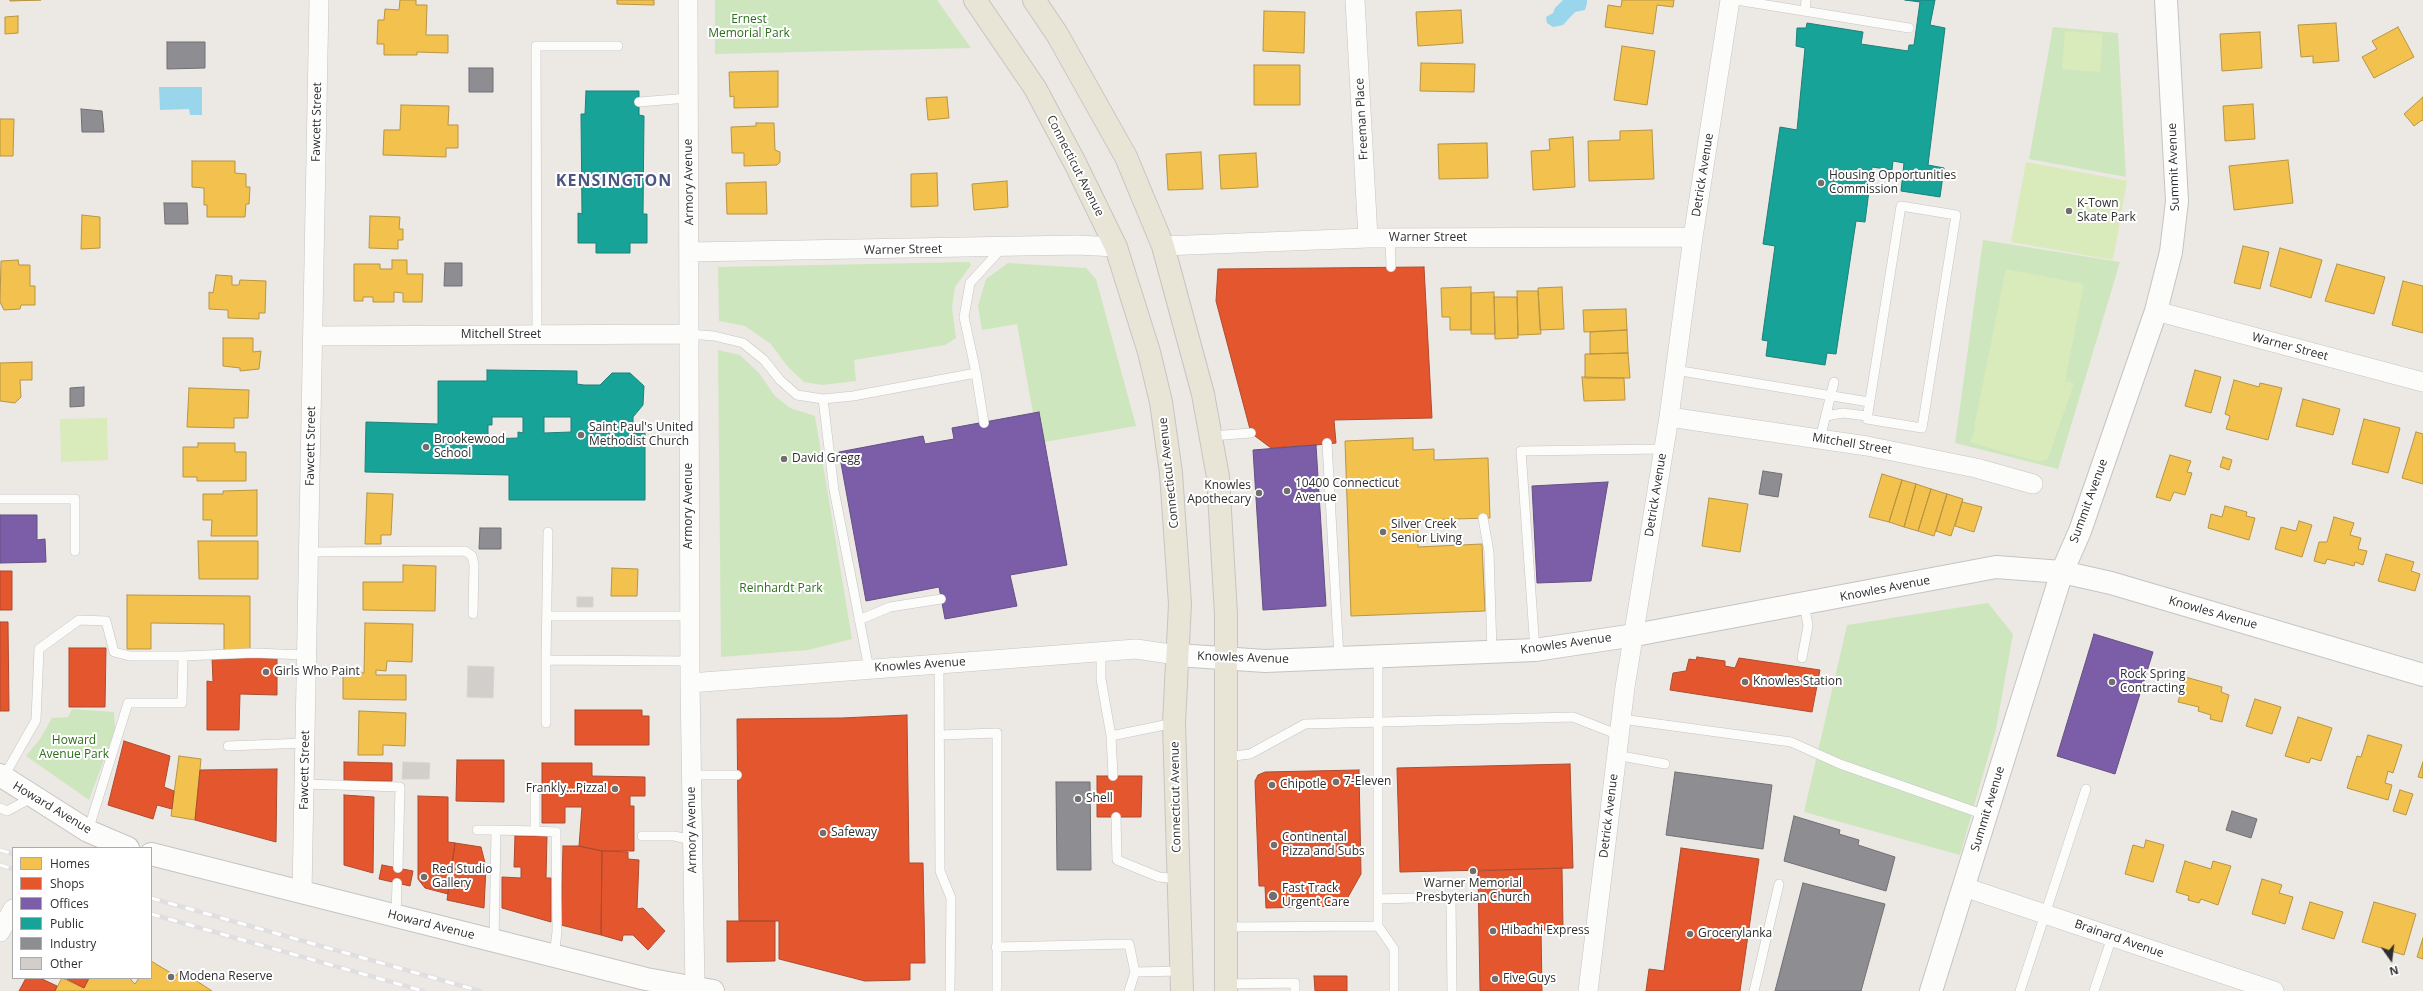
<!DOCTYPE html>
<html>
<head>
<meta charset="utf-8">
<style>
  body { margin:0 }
  #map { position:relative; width:2423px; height:991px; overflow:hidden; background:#ece8e4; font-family:"Open Sans",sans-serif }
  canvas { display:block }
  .legend { position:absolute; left:12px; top:847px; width:140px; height:132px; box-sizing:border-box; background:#fff; border:1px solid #ababab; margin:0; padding:5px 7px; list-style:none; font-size:12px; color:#2e2e2e }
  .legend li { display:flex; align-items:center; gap:8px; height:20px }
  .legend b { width:20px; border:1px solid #ababab }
  .north { position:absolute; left:2371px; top:939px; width:40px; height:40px; -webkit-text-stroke:3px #fff; paint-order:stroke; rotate:166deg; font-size:11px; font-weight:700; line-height:16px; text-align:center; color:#2e2e2e }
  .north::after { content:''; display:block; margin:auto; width:14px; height:18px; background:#2e2e2e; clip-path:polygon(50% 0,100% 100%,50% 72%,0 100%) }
</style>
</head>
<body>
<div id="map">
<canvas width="2423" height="991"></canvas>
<ul class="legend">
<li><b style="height:11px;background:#f2c14e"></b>Homes</li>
<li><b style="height:11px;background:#e4572e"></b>Shops</li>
<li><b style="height:11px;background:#7b5ea7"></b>Offices</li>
<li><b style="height:11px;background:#17a398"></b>Public</li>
<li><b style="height:11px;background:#8d8d92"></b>Industry</li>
<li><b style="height:11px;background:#d1cecb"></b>Other</li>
</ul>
<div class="north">N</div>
</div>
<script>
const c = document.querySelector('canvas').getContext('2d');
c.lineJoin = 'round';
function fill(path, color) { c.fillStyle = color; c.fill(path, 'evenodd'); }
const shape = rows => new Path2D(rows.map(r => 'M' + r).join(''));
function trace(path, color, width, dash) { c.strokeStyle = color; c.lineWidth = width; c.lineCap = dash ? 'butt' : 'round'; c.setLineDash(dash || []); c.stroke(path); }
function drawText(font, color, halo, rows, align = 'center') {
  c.font = font + ' "Open Sans",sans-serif'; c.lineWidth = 4; c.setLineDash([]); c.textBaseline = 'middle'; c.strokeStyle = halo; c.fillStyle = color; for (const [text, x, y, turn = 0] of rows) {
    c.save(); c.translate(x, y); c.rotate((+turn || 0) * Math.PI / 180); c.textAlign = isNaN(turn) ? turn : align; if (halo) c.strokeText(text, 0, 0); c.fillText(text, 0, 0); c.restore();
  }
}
fill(shape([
  [715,0,937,0,971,48,715,54],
  [2053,27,2118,33,2126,177,2029,159],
  [1983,240,2120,262,2058,469,1955,443],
  [969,262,971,265,955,287,952,307,956,338,945,345,854,360,856,381,822,385,804,382,787,366,771,344,745,326,719,321,718,267],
  [1008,263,1086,268,1096,279,1136,426,1044,442,1033,413,1017,324,982,330,978,306,986,279],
  [718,350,740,355,759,373,775,396,790,408,815,416,852,639,808,650,721,657],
  [1988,603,2013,634,1996,729,1960,855,1804,812,1847,625],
  [72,709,114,712,115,730,89,800,26,756,40,739,52,718,68,717]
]), '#cee6be');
fill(shape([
  [2065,31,2103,34,2100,72,2062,69],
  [2026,162,2127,181,2113,260,2011,242],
  [2006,269,2084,284,2065,381,2074,383,2048,459,2039,462,1970,442,1976,428,1974,427],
  [107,418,108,460,61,462,60,419]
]), '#d9eabb');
fill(shape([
  [1563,0,1587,0,1587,3,1585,10,1575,12,1563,25,1553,27,1547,23,1546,17,1553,13,1555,8],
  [159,87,202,87,202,115,190,115,189,109,160,110]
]), '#99d6ec');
const homes = shape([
  [10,0,41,0,10,1,10,0],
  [400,0,416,0,416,5,427,5,426,35,448,35,448,53,417,52,417,55,384,55,384,44,377,44,378,20,384,20,385,9,399,10,400,0],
  [617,0,654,0,654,5,617,4,617,0],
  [1622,0,1674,0,1673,7,1657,5,1653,34,1605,27,1608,5,1621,7,1622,0],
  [1461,10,1463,43,1418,46,1416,12,1461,10],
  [1264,11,1305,12,1304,53,1263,51,1264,11],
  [18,16,18,33,5,34,5,17,18,16],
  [2336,23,2339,61,2313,63,2313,56,2301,57,2298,25,2336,23],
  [2398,27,2414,57,2374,78,2362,57,2377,49,2372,41,2398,27],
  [2260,32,2262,68,2222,71,2220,34,2260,32],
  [1622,46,1655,51,1647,105,1614,100,1622,46],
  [1421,63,1475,64,1474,92,1420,91,1421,63],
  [1254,65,1300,65,1300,105,1254,105,1254,65],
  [778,71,778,107,734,108,734,96,730,97,729,72,778,71],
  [947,97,949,118,928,120,926,98,947,97],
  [2423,97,2423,121,2422,120,2414,126,2404,114,2423,97],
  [2253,104,2255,139,2225,141,2223,106,2253,104],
  [401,105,449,106,448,125,458,125,458,148,446,148,446,157,383,155,384,130,400,130,401,105],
  [0,119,14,119,13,156,0,156,0,119],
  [756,123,774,123,775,150,780,152,780,162,777,165,744,166,744,153,732,153,731,127,756,126,756,123],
  [1652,130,1654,179,1589,181,1588,141,1620,140,1620,131,1652,130],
  [1573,137,1575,187,1533,190,1531,151,1550,150,1549,139,1573,137],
  [1487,143,1488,178,1439,179,1438,144,1487,143],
  [1201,152,1203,189,1168,190,1166,154,1201,152],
  [1256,153,1258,187,1221,189,1219,155,1256,153],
  [2288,160,2293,203,2234,210,2229,166,2288,160],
  [192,161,235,161,235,173,246,174,246,187,250,187,249,204,246,204,245,217,207,217,207,205,204,205,204,188,192,187,192,161],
  [937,173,938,206,911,207,911,174,937,173],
  [1007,181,1008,207,974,210,972,184,1007,181],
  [766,182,767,214,727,214,726,183,766,182],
  [82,215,100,217,100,248,81,249,82,215],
  [370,216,400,217,399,229,403,229,403,240,398,240,398,249,369,248,370,216],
  [2243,246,2269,252,2260,289,2234,283,2243,246],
  [2280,248,2322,260,2311,298,2270,286,2280,248],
  [18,260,19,265,30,265,30,286,35,286,35,305,21,305,20,309,4,310,0,302,1,261,18,260],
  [392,260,407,260,407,274,423,274,422,302,403,302,403,293,394,292,394,302,373,302,373,297,363,297,363,301,354,301,354,264,380,264,380,269,392,269,392,260],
  [2337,264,2385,277,2374,314,2325,301,2337,264],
  [216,275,232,276,232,285,239,285,240,280,266,281,265,313,259,313,259,319,228,318,228,310,209,309,209,292,213,293,216,275],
  [2403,281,2423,286,2423,333,2392,325,2403,281],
  [1471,287,1471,330,1450,330,1450,317,1442,317,1441,288,1471,287],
  [1562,287,1564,329,1540,330,1538,288,1562,287],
  [1517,291,1538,291,1541,334,1518,335,1517,291],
  [1494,292,1495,334,1471,334,1471,293,1494,292],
  [1494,297,1517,297,1518,338,1495,339,1494,297],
  [1626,309,1627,330,1584,332,1583,310,1626,309],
  [1627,330,1628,353,1590,354,1590,332,1627,330],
  [223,338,253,338,253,352,261,351,259,369,240,371,240,368,223,366,223,338],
  [1628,353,1630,378,1585,378,1585,354,1628,353],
  [32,362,32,380,20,380,21,397,15,403,0,401,0,363,32,362],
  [2195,370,2221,377,2211,413,2185,406,2195,370],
  [1582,377,1624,378,1625,400,1584,401,1582,377],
  [2234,380,2259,387,2260,383,2282,388,2268,440,2226,429,2230,416,2225,414,2234,380],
  [189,388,249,390,248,418,234,418,234,428,187,427,189,388],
  [2303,399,2340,409,2333,435,2296,426,2303,399],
  [2364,419,2400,428,2388,473,2352,464,2364,419],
  [2416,432,2423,434,2423,484,2402,478,2416,432],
  [1413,438,1413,450,1434,449,1434,460,1488,458,1490,518,1418,520,1418,547,1482,544,1485,611,1351,616,1345,441,1413,438],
  [198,443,235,443,235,452,246,452,246,481,197,481,197,477,183,477,183,447,198,447,198,443],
  [2170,455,2191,461,2187,472,2192,473,2185,495,2174,492,2170,501,2156,497,2170,455],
  [2223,457,2232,460,2229,470,2220,467,2223,457],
  [1882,474,1902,480,1889,522,1869,517,1882,474],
  [1902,480,1916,484,1904,527,1889,522,1902,480],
  [1916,484,1931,489,1918,531,1904,527,1916,484],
  [1931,489,1947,494,1934,536,1918,531,1931,489],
  [257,490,257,536,211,536,212,520,203,520,203,494,223,494,223,491,257,490],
  [367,493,393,494,391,535,381,535,381,544,365,544,367,493],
  [1947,494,1963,499,1951,536,1936,531,1947,494],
  [1709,498,1748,504,1740,552,1702,546,1709,498],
  [1962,502,1982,507,1974,532,1955,526,1962,502],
  [2225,506,2247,512,2246,516,2255,518,2249,540,2208,528,2211,514,2222,517,2225,506],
  [2334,517,2354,523,2350,535,2361,538,2358,549,2367,551,2363,565,2355,562,2354,566,2327,559,2325,564,2314,561,2319,542,2327,542,2334,517],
  [2299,521,2312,525,2302,557,2275,549,2281,527,2296,531,2299,521],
  [198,541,258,541,258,579,199,579,198,541],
  [2386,554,2414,562,2411,571,2420,574,2415,591,2378,581,2386,554],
  [403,565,436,566,435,611,363,610,363,582,403,582,403,565],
  [612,568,638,569,637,596,611,596,612,568],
  [127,595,250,596,250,650,224,650,224,624,151,623,151,649,127,649,127,595],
  [365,623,413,624,412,662,387,661,386,671,376,670,376,675,406,675,406,700,343,699,343,673,364,673,365,623],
  [2185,677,2222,687,2221,692,2229,695,2222,722,2210,719,2211,715,2198,711,2199,707,2178,702,2185,677],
  [2255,699,2281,707,2272,734,2246,726,2255,699],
  [359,711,406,713,405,746,383,745,383,755,358,755,359,711],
  [2298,717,2332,728,2321,761,2311,758,2309,763,2285,756,2298,717],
  [2368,735,2402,745,2393,773,2388,771,2385,783,2392,785,2388,800,2347,788,2357,756,2361,757,2368,735],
  [179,756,201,759,195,820,171,816,179,756],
  [2423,762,2423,778,2418,777,2423,762],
  [2400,790,2413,794,2406,815,2393,811,2400,790],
  [2146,840,2164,845,2153,882,2125,874,2133,845,2144,848,2146,840],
  [2185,861,2211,869,2213,861,2231,866,2218,905,2201,899,2199,903,2188,900,2189,896,2176,892,2185,861],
  [2262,879,2282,885,2279,893,2293,897,2285,924,2252,914,2262,879],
  [2310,902,2343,912,2334,939,2302,929,2310,902],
  [2374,902,2416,914,2404,955,2362,942,2374,902],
  [2423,938,2423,959,2417,957,2423,938],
  [151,961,176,976,180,970,212,991,55,991,62,978,84,988,89,978,131,978,131,980,135,984,139,978,151,978,151,961]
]);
fill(homes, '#f2c14e');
trace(homes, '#b79544', 1);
const shops = shape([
  [1424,267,1432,418,1334,420,1336,443,1316,445,1271,448,1251,433,1216,301,1218,269,1424,267],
  [0,571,12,571,12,610,0,610,0,571],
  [0,622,8,622,9,711,0,711,0,622],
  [69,648,106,648,105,707,69,707,69,648],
  [212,657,277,658,277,695,240,694,239,730,207,730,207,681,213,682,212,657],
  [1697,657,1725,661,1725,666,1735,668,1739,658,1820,670,1812,712,1670,690,1673,673,1686,671,1689,659,1696,660,1697,657],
  [575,710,642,710,642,716,649,716,649,745,575,745,575,710],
  [907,715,909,863,923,863,925,963,910,963,910,980,865,981,779,959,779,921,739,921,737,719,842,718,907,715],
  [124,741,170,756,164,787,174,791,172,809,157,805,153,819,108,805,124,741],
  [457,760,504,760,504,802,456,801,457,760],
  [344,762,392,763,392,781,344,781,344,762],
  [542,763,592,763,592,776,645,777,645,796,630,796,630,806,634,806,634,851,602,851,579,846,582,807,565,807,565,823,542,823,542,763],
  [1570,764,1573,868,1400,872,1397,768,1570,764],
  [277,769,276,842,195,820,200,770,277,769],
  [1359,770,1361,874,1343,906,1266,908,1265,886,1259,886,1255,781,1258,775,1265,772,1359,770],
  [1097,776,1142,776,1141,817,1097,817,1097,776],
  [344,795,374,797,373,873,344,865,344,795],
  [418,796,448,797,448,842,455,843,448,894,425,888,418,879,418,796],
  [515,836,547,836,546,878,551,878,551,922,502,908,502,877,521,878,521,867,514,867,515,836],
  [455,843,481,847,486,867,484,908,447,900,455,843],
  [563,846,579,846,602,851,601,935,561,925,563,846],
  [1681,848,1759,859,1740,991,1646,991,1649,969,1664,971,1681,848],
  [602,851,628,852,628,859,639,860,637,909,643,908,665,931,648,950,633,935,623,935,622,941,601,935,602,851],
  [382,865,413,871,410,886,379,879,382,865],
  [1562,868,1563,930,1541,930,1542,991,1480,991,1478,871,1562,868],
  [727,921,775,921,775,961,727,962,727,921],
  [1314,976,1347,976,1347,991,1315,991,1314,976],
  [26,978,40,978,57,986,55,991,19,991,26,978],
  [65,978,89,978,84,988,65,978]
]);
fill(shops, '#e4572e');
trace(shops, '#ad4b2e', 1);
const offices = shape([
  [1039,412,1067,565,1010,575,1017,606,945,619,939,587,866,601,839,452,923,436,925,444,954,439,952,428,1039,412],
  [1316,445,1326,606,1263,610,1253,450,1316,445],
  [1608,482,1591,581,1537,583,1532,486,1608,482],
  [0,515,37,515,37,540,45,539,46,562,0,563,0,515],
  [2094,634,2153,652,2115,774,2057,756,2094,634]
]);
fill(offices, '#7b5ea7');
trace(offices, '#645083', 1);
const public = shape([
  [1905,0,1935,0,1930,25,1945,28,1928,165,1944,168,1940,197,1901,191,1904,163,1893,161,1892,170,1872,167,1865,222,1856,221,1836,354,1827,353,1825,365,1766,356,1768,341,1762,340,1775,246,1763,244,1780,127,1797,130,1805,48,1796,46,1797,28,1806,28,1807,23,1863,32,1861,44,1908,51,1909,45,1914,45,1920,2,1905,0],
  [586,91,639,91,639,115,644,116,643,214,647,214,647,243,630,243,630,253,596,253,596,243,578,243,578,213,582,214,581,114,585,114,586,91],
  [487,370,577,371,577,384,584,385,600,385,612,373,630,373,644,386,643,405,633,417,633,433,645,433,645,500,509,500,509,475,365,472,366,422,438,424,438,381,487,381,487,370],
  [492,417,523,417,523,433,518,432,518,438,488,439,488,425,492,425,492,417],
  [544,417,571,417,571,432,544,433,544,417]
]);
fill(public, '#17a398');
trace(public, '#1e8078', 1);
const industry = shape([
  [167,42,205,42,205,68,167,69,167,42],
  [469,68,493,68,493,92,469,92,469,68],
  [81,109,102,111,104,132,82,132,81,109],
  [164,203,187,203,188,224,165,224,164,203],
  [445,263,462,263,462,286,444,286,445,263],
  [84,387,84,406,70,407,70,388,84,387],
  [1763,471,1782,474,1778,497,1759,494,1763,471],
  [480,528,501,528,501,549,479,549,480,528],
  [1675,772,1772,785,1763,849,1666,835,1675,772],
  [1056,782,1090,782,1091,870,1057,870,1056,782],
  [2232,811,2257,819,2251,838,2226,830,2232,811],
  [1794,816,1840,830,1839,834,1859,840,1858,845,1895,857,1886,891,1784,861,1794,816],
  [1803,883,1885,904,1861,991,1775,991,1803,883]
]);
fill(industry, '#8d8d92');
trace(industry, '#707074', 1);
const building = shape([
  [577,597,593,597,593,607,577,607,577,597],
  [468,666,494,667,493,698,467,697,468,666],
  [403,762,430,763,429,779,402,779,403,762]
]);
fill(building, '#d1cecb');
trace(building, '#d7d4d0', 1);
const lane = shape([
  [1736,0,1909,28],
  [1805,11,1806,0],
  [639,102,688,98],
  [1901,206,1956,215,1922,428,1867,419,1901,206],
  [1390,238,1391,267],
  [689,334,714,336,743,343,764,360,780,380,797,395,823,399,853,396,976,373,984,423],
  [537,335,536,46,618,46],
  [1675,370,1869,402],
  [976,373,964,317,970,283,1002,248],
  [823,399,834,490,869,669],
  [1826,416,1843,413,1867,416],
  [1211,436,1251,433],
  [1820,439,1834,382],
  [1327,443,1339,658],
  [0,499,75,499,75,551],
  [1483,518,1489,552,1492,652],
  [548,532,546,660,690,661],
  [309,552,465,551,472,556,474,565,473,614],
  [547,616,690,616],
  [859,620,890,607,941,599],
  [1535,650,1521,451,1663,449],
  [1101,652,1101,679,1111,736,1113,776],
  [183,656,253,653,307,655],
  [1378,656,1378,926,1394,949,1394,991],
  [1802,658,1808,626,1804,603],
  [939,664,940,871,951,898,950,991],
  [1621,719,1791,742,1840,764,1985,815],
  [546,723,546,660],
  [940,735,997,733,997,991],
  [1111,736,1174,723],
  [228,746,305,743],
  [1616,755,1665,764],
  [1226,757,1250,754,1305,724,1573,717,1619,735],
  [691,775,737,775],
  [3,778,36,720,39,649,79,620,106,621,114,652,130,656,183,656,182,703,128,703,88,831],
  [304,784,400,787,398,868],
  [0,808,7,811,33,797],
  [1116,817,1117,860,1159,877,1178,879],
  [477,830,496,830],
  [535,831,556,832,557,932,554,956],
  [642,836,674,836,692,840],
  [1378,899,1451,897,1452,991],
  [396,916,397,883],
  [1226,927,1378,926],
  [494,941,496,830,535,831,535,795],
  [996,947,1129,944,1135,972,1129,991],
  [1135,972,1181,971],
  [1226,984,1295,983,1295,991],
  [1754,991,1779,884],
  [2020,991,2086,789],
  [2094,991,2112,937]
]);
const street = shape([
  [688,0,690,683,695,988],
  [1355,0,1368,238],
  [1163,246,1368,238,1693,237],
  [689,252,1077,245,1116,247],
  [2156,311,2423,382],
  [313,336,689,334],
  [1669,417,1867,446,1976,468,2033,484],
  [690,683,1136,649,1177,655],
  [1964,887,2274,991],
  [302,892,319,0],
  [0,932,13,909],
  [1588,991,1625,687,1669,417,1693,237,1730,0]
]);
const secondary = shape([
  [1177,655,1265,661,1535,650,1635,635,1996,567,2062,572,2111,583,2423,675],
  [0,775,88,831,128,848],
  [151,854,646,979,713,991],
  [1931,991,2062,572,2080,531,2156,311,2171,252,2177,201,2166,0]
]);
const primary = shape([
  [975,0,1035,88,1075,163,1116,247,1149,352,1161,402,1171,473,1180,604,1174,723,1182,991],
  [1034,0,1057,34,1126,157,1163,246,1203,394,1218,477,1226,614,1226,991]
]);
trace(lane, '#c5c4c5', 10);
trace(street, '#c5c4c5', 20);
trace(secondary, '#c5c4c5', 24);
trace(primary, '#c6c5c4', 24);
trace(lane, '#fcfcfb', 9);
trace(street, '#fcfcfb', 19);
trace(secondary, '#fcfcfb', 22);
trace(primary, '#e8e4d6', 22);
const rail = shape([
  [0,850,13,854],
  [0,865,13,869],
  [151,898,480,991],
  [151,914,423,991]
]);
trace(rail, '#dfdfe1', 4.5);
trace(rail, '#fff', 3, [9]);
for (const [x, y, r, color] of [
  [1821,183,4,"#706f6e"],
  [2069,211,4,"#706f6e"],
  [581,435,4,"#706f6e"],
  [426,447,4,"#706f6e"],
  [784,459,4,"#706f6e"],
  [1287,491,4,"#706f6e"],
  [1259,493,4,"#706f6e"],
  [1383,532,4,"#706f6e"],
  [266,672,4,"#706f6e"],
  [1745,682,4,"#706f6e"],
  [2112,682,4,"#706f6e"],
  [1336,782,4,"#706f6e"],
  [1272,785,4,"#706f6e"],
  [615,789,4,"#706f6e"],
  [1078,799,4,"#706f6e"],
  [823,833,4,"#706f6e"],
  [1274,845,4,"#706f6e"],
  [1473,871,4,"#706f6e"],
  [424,877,4,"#706f6e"],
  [1273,896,5,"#706f6e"],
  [1493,931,4,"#706f6e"],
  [1690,934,4,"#706f6e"],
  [171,977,4,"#706f6e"],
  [1495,979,4,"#706f6e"]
]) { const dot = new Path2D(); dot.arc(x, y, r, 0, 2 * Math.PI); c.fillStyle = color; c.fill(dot); trace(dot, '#fff', 1.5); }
drawText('12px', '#2c6e1b', '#fff', [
  ["Ernest",749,20],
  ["Memorial Park",749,34],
  ["Reinhardt Park",781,589],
  ["Howard",74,741],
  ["Avenue Park",74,755]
]);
drawText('12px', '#2e2e2e', '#fff', [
  ["Freeman Place",1362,119,-93],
  ["Fawcett Street",317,122,-89],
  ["Connecticut Avenue",1075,166,63],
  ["Summit Avenue",2174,167,-92],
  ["Detrick Avenue",1703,175,-81],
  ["Armory Avenue",689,182,-91],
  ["Warner Street",1428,238],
  ["Warner Street",903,250,-1],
  ["Mitchell Street",501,335],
  ["Warner Street",2290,347,15],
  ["Mitchell Street",1852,444,9],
  ["Fawcett Street",311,446,-89],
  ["Connecticut Avenue",1169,473,-96],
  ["Detrick Avenue",1656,495,-81],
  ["Summit Avenue",2089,501,-70],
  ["Armory Avenue",689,506,-90],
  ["Knowles Avenue",1885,589,-11],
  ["Knowles Avenue",2213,613,16],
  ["Knowles Avenue",1566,644,-8],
  ["Knowles Avenue",1243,658,2],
  ["Knowles Avenue",920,665,-4],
  ["Fawcett Street",305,770,-89],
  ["Connecticut Avenue",1176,797,-91],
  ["Howard Avenue",52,808,31],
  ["Summit Avenue",1988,809,-73],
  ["Detrick Avenue",1609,816,-83],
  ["Armory Avenue",692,830,-91],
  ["Howard Avenue",431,925,14],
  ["Brainard Avenue",2119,939,19]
]);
drawText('12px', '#2e2e2e', '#fff', [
  ["Housing Opportunities",1829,176],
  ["Commission",1829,190],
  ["K-Town",2077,204],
  ["Skate Park",2077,218],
  ["Saint Paul's United",589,428],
  ["Methodist Church",589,442],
  ["Brookewood",434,440],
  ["School",434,454],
  ["David Gregg",792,459],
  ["10400 Connecticut",1295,484],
  ["Avenue",1295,498],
  ["Knowles",1251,486,"right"],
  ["Apothecary",1251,500,"right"],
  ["Silver Creek",1391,525],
  ["Senior Living",1391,539],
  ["Girls Who Paint",274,672],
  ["Rock Spring",2120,675],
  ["Contracting",2120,689],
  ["Knowles Station",1753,682],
  ["7-Eleven",1344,782],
  ["Chipotle",1280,785],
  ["Frankly...Pizza!",607,789,"right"],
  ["Shell",1086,799],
  ["Safeway",831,833],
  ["Continental",1282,838],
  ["Pizza and Subs",1282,852],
  ["Red Studio",432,870],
  ["Gallery",432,884],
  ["Warner Memorial",1473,884,"center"],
  ["Presbyterian Church",1473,898,"center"],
  ["Fast Track",1282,889],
  ["Urgent Care",1282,903],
  ["Hibachi Express",1501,931],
  ["Grocerylanka",1698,934],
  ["Modena Reserve",179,977],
  ["Five Guys",1503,979]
], 'left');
c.letterSpacing = '1px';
drawText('bold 16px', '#4d5680', '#fff', [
  ["KENSINGTON",614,181]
]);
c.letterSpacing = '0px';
</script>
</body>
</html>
